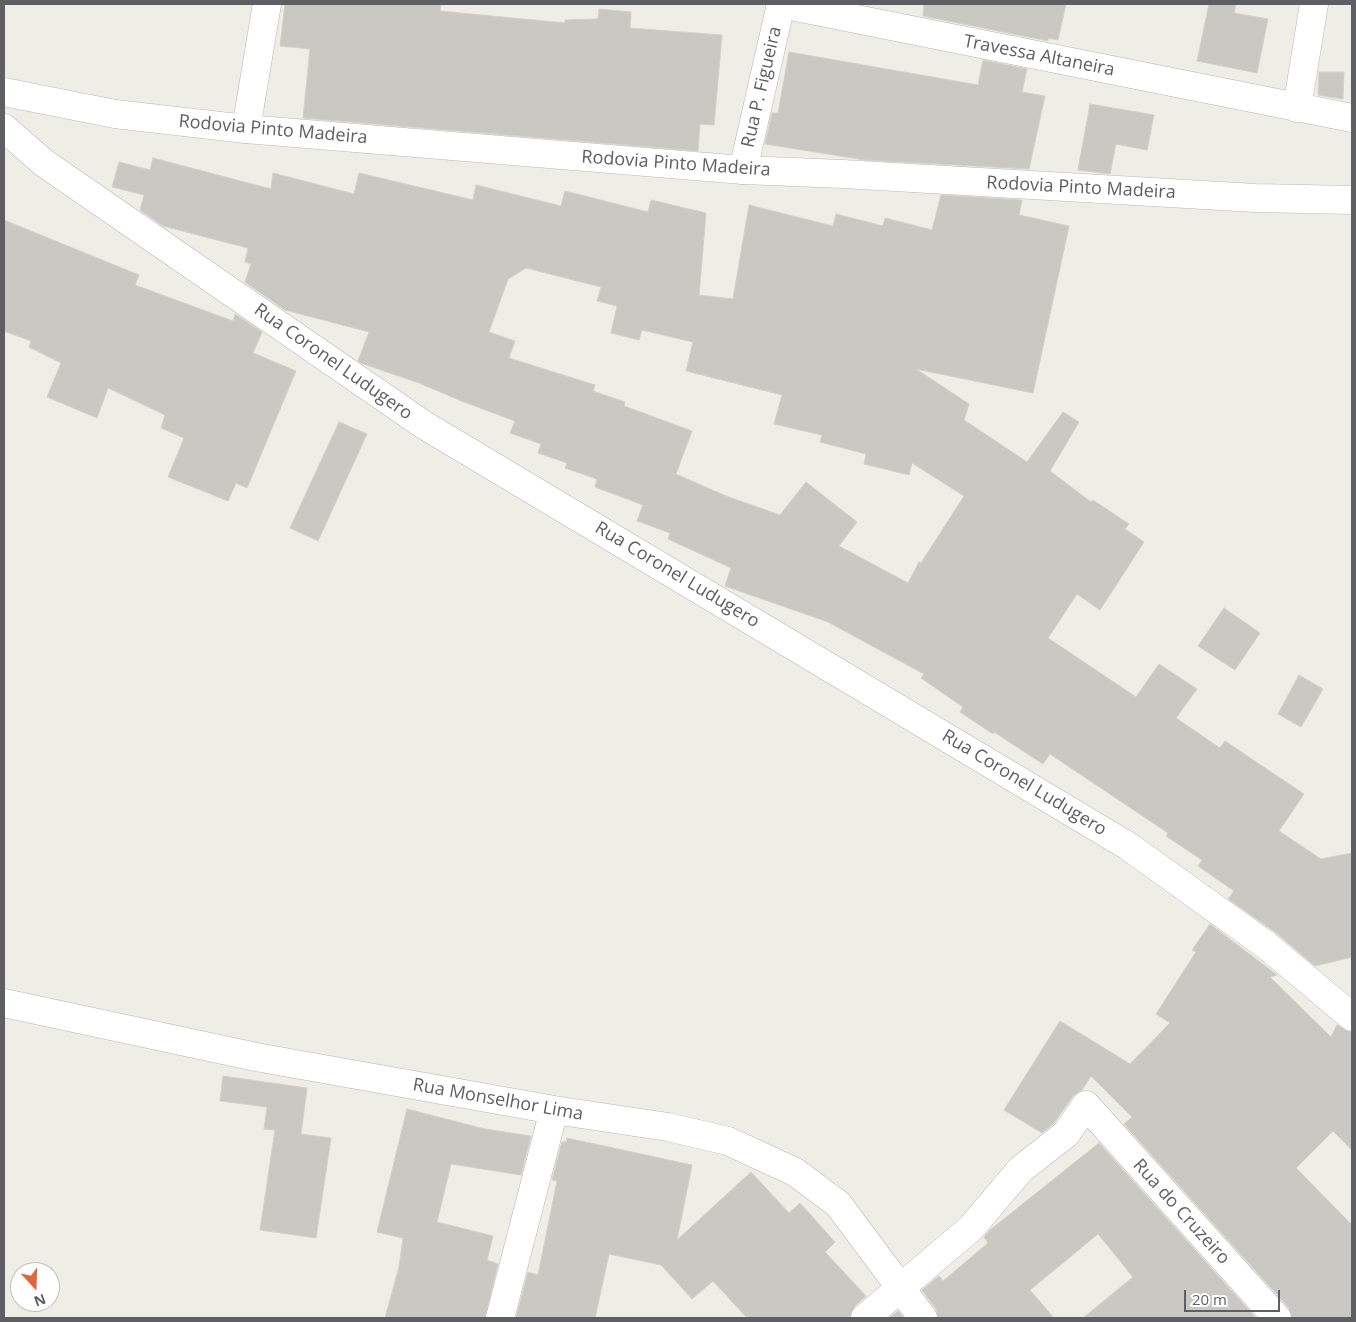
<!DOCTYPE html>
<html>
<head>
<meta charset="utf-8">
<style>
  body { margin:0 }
  #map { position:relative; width:1356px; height:1322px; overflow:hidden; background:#eeeee6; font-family:"Open Sans",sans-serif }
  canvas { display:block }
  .frame { position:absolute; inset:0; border:5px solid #5d5f65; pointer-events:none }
  .north { position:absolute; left:10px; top:1262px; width:50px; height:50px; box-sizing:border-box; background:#fff; border:1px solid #bebfc1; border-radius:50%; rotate:160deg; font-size:14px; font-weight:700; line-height:20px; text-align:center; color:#5d5f65 }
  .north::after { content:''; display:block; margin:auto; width:18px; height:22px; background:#dc673f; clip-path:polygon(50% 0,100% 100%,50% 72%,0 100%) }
  .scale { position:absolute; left:1184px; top:1290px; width:96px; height:22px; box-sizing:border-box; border:2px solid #5d5f65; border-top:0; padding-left:6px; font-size:15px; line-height:18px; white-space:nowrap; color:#5d5f65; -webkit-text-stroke:4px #fff; paint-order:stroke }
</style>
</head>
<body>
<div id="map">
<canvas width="1356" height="1322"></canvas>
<div class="frame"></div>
<div class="north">N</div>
<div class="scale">20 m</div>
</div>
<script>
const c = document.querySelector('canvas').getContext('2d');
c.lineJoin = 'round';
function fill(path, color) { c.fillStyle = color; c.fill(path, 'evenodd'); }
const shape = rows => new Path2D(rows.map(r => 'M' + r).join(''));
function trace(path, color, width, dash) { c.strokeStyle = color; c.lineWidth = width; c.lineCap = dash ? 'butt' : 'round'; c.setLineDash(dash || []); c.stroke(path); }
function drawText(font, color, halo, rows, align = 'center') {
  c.font = font + ' "Open Sans",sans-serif'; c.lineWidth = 4; c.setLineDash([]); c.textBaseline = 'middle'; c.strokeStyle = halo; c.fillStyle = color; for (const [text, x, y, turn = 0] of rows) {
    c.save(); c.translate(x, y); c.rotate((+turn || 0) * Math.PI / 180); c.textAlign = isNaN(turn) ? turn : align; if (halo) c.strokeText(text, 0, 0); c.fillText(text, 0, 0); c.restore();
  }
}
const building = shape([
  [285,4,441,4,440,11,565,23,565,20,598,19,599,9,631,12,630,28,722,35,714,125,700,124,698,151,303,118,310,49,280,46,285,4],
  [924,4,1066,4,1058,40,1048,38,1048,41,923,16,924,4],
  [1209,4,1236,4,1234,13,1268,19,1257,73,1197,61,1209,4],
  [789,52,978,85,983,60,1027,69,1022,92,1045,96,1029,169,865,160,765,144,772,113,778,113,789,52],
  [1319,72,1344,72,1343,99,1318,95,1319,72],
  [1090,104,1154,115,1147,150,1116,144,1110,174,1078,170,1090,104],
  [153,158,271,189,273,173,354,194,359,173,473,200,476,185,561,206,565,191,648,212,651,200,706,213,699,295,733,299,749,205,833,226,836,214,883,226,885,218,932,230,941,195,1022,200,1019,215,1069,226,1033,393,916,369,969,404,964,420,1027,462,1063,412,1079,422,1050,471,1091,502,1093,500,1129,524,1125,529,1144,542,1100,610,1077,594,1048,638,1136,697,1159,664,1197,689,1176,718,1220,748,1225,741,1304,794,1279,831,1321,859,1352,853,1352,957,1315,966,1275,932,1228,899,1234,891,1198,866,1202,860,1166,836,1168,833,1050,754,1043,764,994,732,993,734,960,712,963,707,921,678,924,674,828,622,725,586,731,568,668,539,670,533,637,521,643,505,595,487,597,479,565,468,567,463,538,453,541,444,510,433,515,421,464,402,419,383,361,363,358,361,369,332,285,310,245,282,251,264,245,262,248,248,163,226,140,210,144,195,112,187,119,162,150,170,153,158],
  [526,268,601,287,597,301,617,306,611,333,639,340,642,330,693,342,686,371,782,395,774,424,822,435,820,442,866,454,864,464,909,475,912,463,964,496,921,563,919,562,908,583,839,546,857,522,806,482,780,515,726,496,676,474,692,431,624,406,625,402,593,391,595,385,509,358,515,341,489,332,508,279,526,268],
  [4,220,139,275,135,285,233,321,235,314,262,332,253,353,296,371,247,488,236,483,228,501,168,477,184,438,161,428,165,415,108,388,97,418,47,397,61,363,29,347,31,341,4,331,4,220],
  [339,422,367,434,318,541,290,528,339,422],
  [1224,608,1260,633,1235,670,1198,646,1224,608],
  [1299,675,1323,689,1301,727,1278,714,1299,675],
  [1210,924,1277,975,1270,977,1331,1037,1337,1025,1352,1032,1352,1150,1333,1131,1296,1168,1352,1225,1352,1318,1292,1318,1289,1308,1124,1124,1132,1117,1091,1076,1082,1090,1073,1096,1054,1123,1042,1133,1004,1110,1060,1021,1130,1064,1170,1023,1156,1014,1196,952,1192,950,1210,924],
  [223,1076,307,1088,301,1134,331,1138,316,1238,260,1230,275,1130,264,1129,267,1107,220,1101,223,1076],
  [407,1109,485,1129,531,1136,521,1175,451,1164,437,1222,493,1236,487,1260,498,1264,485,1318,385,1318,399,1267,403,1238,377,1232,407,1109],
  [567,1138,692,1165,677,1240,751,1172,789,1213,800,1203,835,1242,825,1252,866,1296,855,1306,850,1318,747,1318,713,1281,692,1299,661,1265,609,1254,595,1318,516,1318,528,1272,538,1275,557,1181,552,1180,562,1142,566,1142,567,1138],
  [1099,1143,1256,1318,1083,1318,1133,1277,1098,1234,1030,1290,1054,1318,938,1318,936,1309,922,1290,939,1276,943,1281,988,1243,984,1237,990,1230,1099,1143],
  [898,1311,904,1318,889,1318,898,1311]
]);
fill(building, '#cac8c2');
trace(building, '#d3d1c5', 1);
const street = shape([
  [781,4,1352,118],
  [1297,108,1314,4],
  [4,128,44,163,424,425,1128,846,1266,945,1352,1017],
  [246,129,267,4],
  [743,170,781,4],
  [4,1003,256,1057,554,1110,668,1127,728,1141,795,1172,838,1204,923,1318],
  [500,1318,554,1110],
  [865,1318,971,1228,1021,1169,1066,1134,1086,1105,1277,1318]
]);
const secondary = shape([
  [4,92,115,114,246,129,743,170,843,174,1255,198,1352,200]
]);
trace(street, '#b6b7bb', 29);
trace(secondary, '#b7b8be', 29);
trace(street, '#fff', 28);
trace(secondary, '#fff', 28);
drawText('18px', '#5d5f65', '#fff', [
  ["Travessa Altaneira",1039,56,11],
  ["Rua P. Figueira",762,87,-77],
  ["Rodovia Pinto Madeira",273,130,5],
  ["Rodovia Pinto Madeira",676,164,4],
  ["Rodovia Pinto Madeira",1081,188,3],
  ["Rua Coronel Ludugero",333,362,35],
  ["Rua Coronel Ludugero",677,575,31],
  ["Rua Coronel Ludugero",1024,783,31],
  ["Rua Monselhor Lima",498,1100,10],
  ["Rua do Cruzeiro",1181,1212,48]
]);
</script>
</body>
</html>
